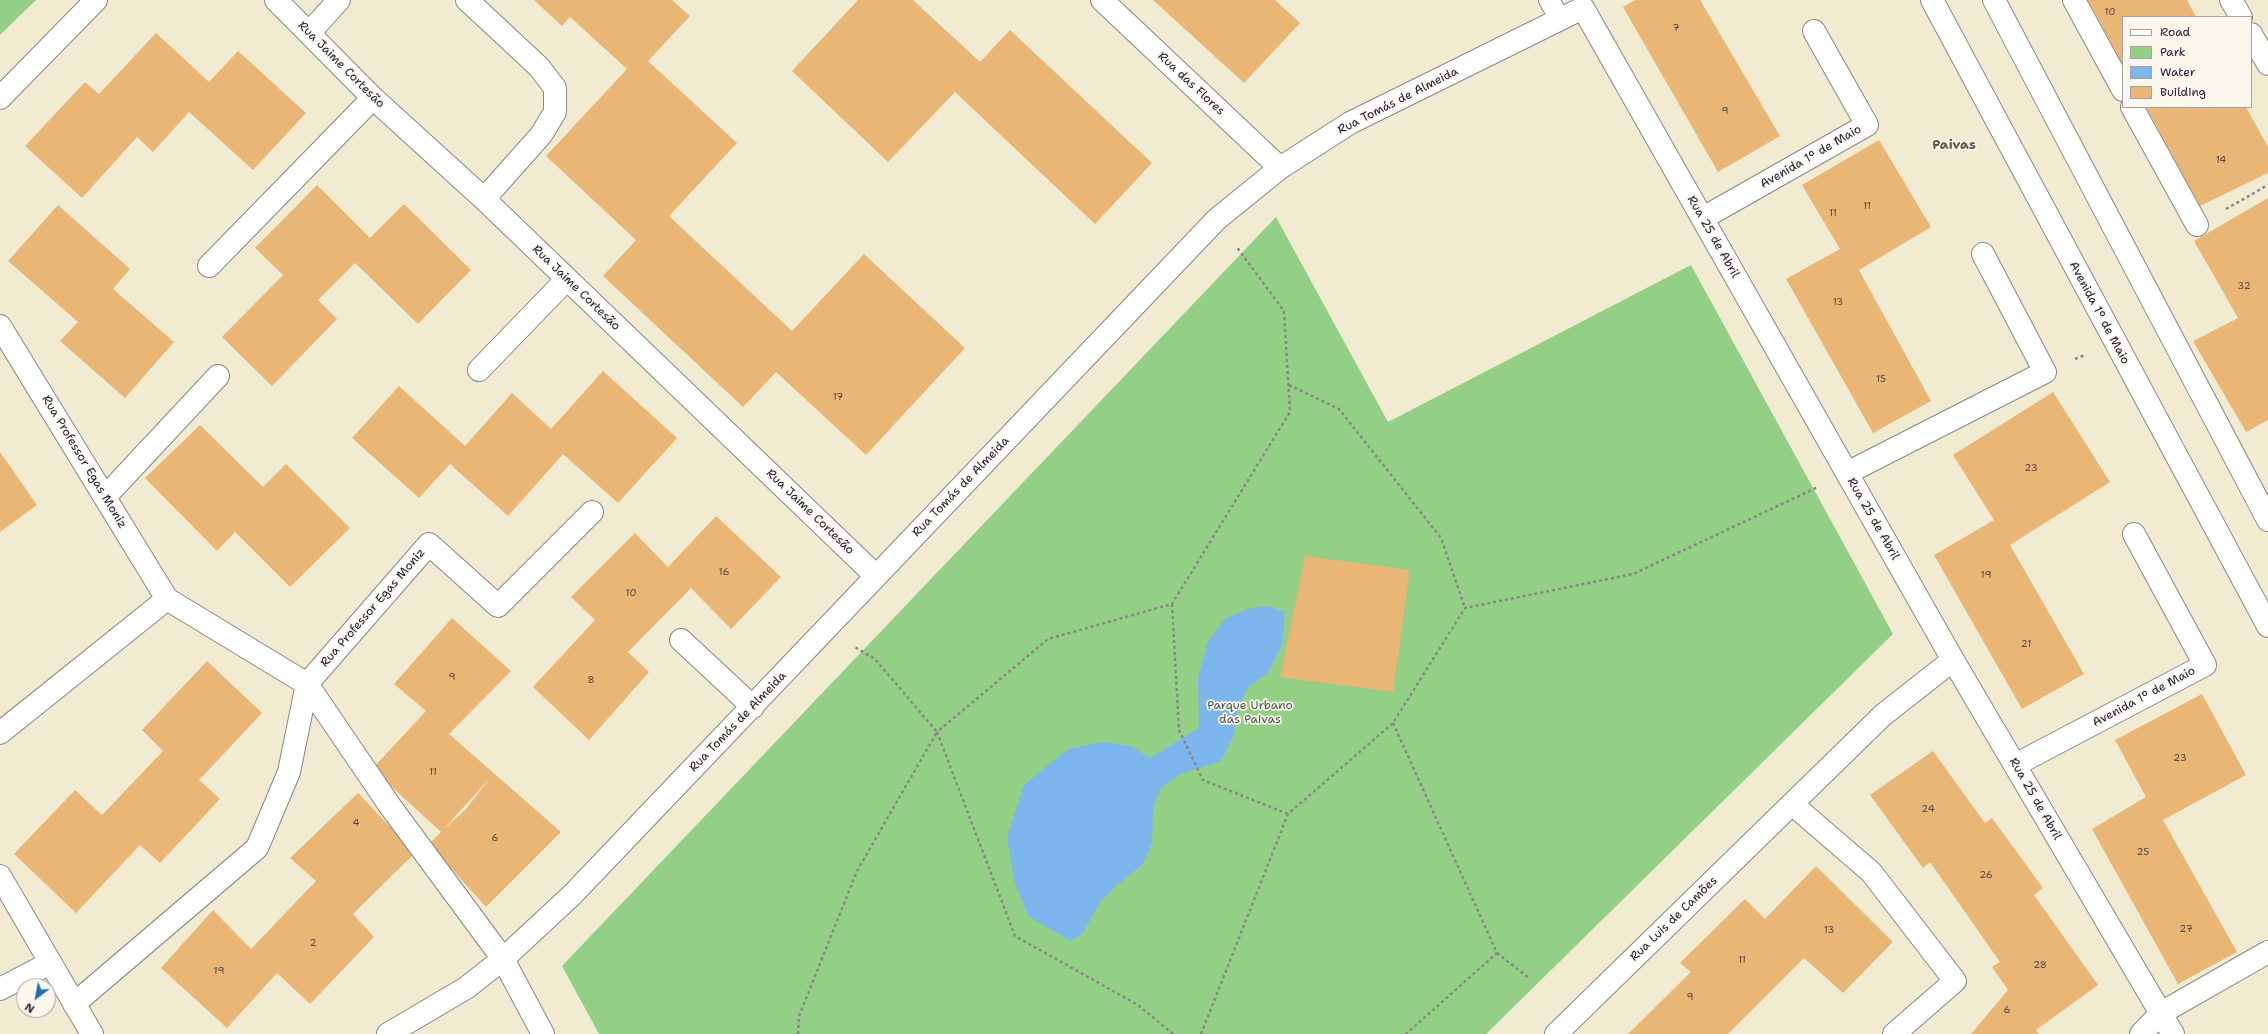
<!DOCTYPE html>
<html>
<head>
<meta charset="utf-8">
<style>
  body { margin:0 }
  #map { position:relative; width:2268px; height:1034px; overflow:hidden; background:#f1ebd2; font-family:"Shantell Sans",sans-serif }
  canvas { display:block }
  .legend { position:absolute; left:2122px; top:16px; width:130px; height:92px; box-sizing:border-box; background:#fbf7ec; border:1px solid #a4a2a5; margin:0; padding:5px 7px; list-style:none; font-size:12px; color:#22223b }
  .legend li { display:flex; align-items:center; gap:8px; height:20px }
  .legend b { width:20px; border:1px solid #a4a2a5 }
  .north { position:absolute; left:16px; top:978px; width:40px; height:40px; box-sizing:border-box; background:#fbf7ec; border:1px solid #a4a2a5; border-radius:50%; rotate:212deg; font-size:11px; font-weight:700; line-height:16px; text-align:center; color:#22223b }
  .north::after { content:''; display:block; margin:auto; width:14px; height:18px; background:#1f6fb2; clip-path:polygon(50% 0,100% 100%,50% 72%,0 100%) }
</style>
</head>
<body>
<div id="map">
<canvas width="2268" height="1034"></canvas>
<ul class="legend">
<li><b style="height:5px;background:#fff"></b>Road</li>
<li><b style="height:11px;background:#93d085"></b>Park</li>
<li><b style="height:11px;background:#7cb6ed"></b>Water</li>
<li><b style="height:11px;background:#eab676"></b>Building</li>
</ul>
<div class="north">N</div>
</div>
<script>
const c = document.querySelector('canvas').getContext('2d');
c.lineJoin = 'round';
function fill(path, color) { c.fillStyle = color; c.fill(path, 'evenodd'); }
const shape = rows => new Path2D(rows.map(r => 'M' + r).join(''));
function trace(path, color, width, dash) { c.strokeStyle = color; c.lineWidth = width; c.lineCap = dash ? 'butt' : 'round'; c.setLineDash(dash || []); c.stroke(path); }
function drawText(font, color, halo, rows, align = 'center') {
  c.font = font + ' "Shantell Sans",sans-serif'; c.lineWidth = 3.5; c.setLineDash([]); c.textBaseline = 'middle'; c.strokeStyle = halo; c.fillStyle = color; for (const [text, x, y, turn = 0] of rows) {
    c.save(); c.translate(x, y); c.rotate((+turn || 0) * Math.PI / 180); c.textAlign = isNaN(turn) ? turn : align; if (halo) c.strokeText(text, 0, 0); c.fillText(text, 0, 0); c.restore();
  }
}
fill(shape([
  [0,0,36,0,0,35],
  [1276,217,1388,422,1691,265,1893,634,1486,1034,599,1034,562,966]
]), '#93d085');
fill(shape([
  [1269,606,1285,612,1282,645,1268,673,1247,688,1236,717,1234,735,1221,761,1178,775,1160,789,1153,810,1152,843,1143,864,1118,884,1101,901,1082,934,1070,941,1028,916,1015,883,1007,838,1024,785,1068,749,1104,742,1131,746,1150,758,1199,728,1198,677,1208,641,1226,618,1248,609]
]), '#7cb6ed');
fill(shape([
  [534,0,672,0,690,16,648,61,737,143,669,216,792,331,864,254,965,348,866,455,776,372,743,407,603,276,636,240,546,156,627,69,570,17,562,26],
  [858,0,913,0,980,62,1010,30,1152,163,1095,224,955,92,888,162,792,71],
  [1153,0,1275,0,1300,23,1244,83],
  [1635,0,1700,0,1780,136,1718,172,1623,7],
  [2088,0,2187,0,2196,17,2123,17,2123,65],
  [156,33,209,82,238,51,306,113,253,170,189,112,153,152,137,137,82,198,25,146,85,82,99,94],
  [2146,107,2246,107,2268,147,2268,173,2200,206],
  [1879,140,1931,227,1859,270,1931,401,1873,433,1786,279,1840,249,1802,185],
  [317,185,370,238,404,204,471,270,418,324,355,263,318,300,337,319,272,386,222,337,283,275,255,248],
  [2268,198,2268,420,2246,432,2193,341,2238,318,2194,241],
  [58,205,130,269,113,289,174,342,125,398,60,341,78,322,8,261],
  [603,371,677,438,618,503,563,454,508,516,450,464,419,498,352,438,399,386,465,446,512,393,551,429],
  [2053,392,2110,482,2010,545,2084,674,2022,709,1934,555,1994,520,1953,455],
  [200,425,263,487,286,464,350,528,290,587,235,532,217,551,145,478],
  [0,452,37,505,0,532],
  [716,516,781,577,731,629,691,588,628,652,649,672,589,740,533,687,595,620,571,597,635,533,668,567],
  [1305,556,1410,570,1393,692,1280,677],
  [452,618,511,671,449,734,561,832,486,907,429,844,441,832,372,769,426,711,394,684],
  [490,778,466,809,443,830],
  [207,661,262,713,199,780,220,799,160,863,140,845,76,913,14,854,75,790,102,815,163,751,142,730],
  [2202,694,2246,775,2163,820,2237,952,2178,984,2092,829,2146,797,2115,740],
  [1933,751,1985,823,1992,818,2043,888,2034,895,2098,985,2036,1030,2039,1034,1971,1034,2008,990,1992,967,2000,962,1930,862,1923,868,1870,795],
  [358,793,415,853,353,914,374,937,310,1004,277,973,227,1028,161,968,213,910,251,949,316,881,290,858],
  [1816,866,1893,942,1843,993,1804,958,1728,1034,1628,1034,1691,972,1680,963,1745,899,1765,919]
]), '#eab676');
const lane = shape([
  [1549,0,1560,19]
]);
const street = shape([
  [276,0,373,98,484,199,876,576],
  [467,0,539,67,555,88,555,112,541,135,484,199],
  [1102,0,1280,168],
  [2074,0,2123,90],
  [2231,0,2241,17],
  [310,32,339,0],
  [2251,34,2268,64],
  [0,98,96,0],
  [2132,107,2197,225],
  [1703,218,1867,125,1814,31],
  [209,266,373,98],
  [0,326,167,599],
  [479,370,567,279],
  [1847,473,2045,372,1983,254],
  [105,497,218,376],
  [681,640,753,707],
  [307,684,390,806,503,959,543,1034],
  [0,733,167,599,307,684,429,544,498,606,592,512],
  [2015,765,2205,665,2134,534],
  [1792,804,1871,872,1955,981,1894,1034],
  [0,876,92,1034],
  [0,989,50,963],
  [74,1004,257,848,289,772,307,684],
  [388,1034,466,988,503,959,572,895,1217,219,1280,168,1350,123,1583,8,1953,660,2173,1034],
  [1556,1034,1883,715,1953,660],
  [2141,1034,2161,1013,2268,952]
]);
const primary = shape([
  [1932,0,2268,626],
  [1994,0,2268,520]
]);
trace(lane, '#8a8686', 22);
trace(street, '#8a8686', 24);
trace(primary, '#8a8686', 24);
trace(shape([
  [2226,209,2268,185],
  [2075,359,2085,355],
  [1289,385,1339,409,1441,538,1465,608],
  [1172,604,1179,730,1203,780,1288,814],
  [1393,723,1497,953,1406,1034],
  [1497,953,1529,978],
  [798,1034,799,1016,857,871,937,732,875,659,853,646],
  [1173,1034,1138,1005,1015,936,937,732,1048,639,1172,604,1290,412,1284,311,1236,246],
  [1201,1034,1288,814,1393,723,1465,608,1633,574,1818,487]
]), '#8a8686', 2.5, [3, 3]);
trace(lane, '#fff', 20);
trace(street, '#fff', 22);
trace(primary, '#fff', 22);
drawText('10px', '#54474a', null, [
  ["10",2110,12],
  ["7",1676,28],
  ["9",1725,111],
  ["14",2221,160],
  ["11",1867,206],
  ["11",1833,213],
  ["32",2244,286],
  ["13",1838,302],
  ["15",1881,379],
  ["17",838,397],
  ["23",2031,468],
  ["16",724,572],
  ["19",1986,575],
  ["10",631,593],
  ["21",2026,644],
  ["9",452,677],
  ["8",591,680],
  ["23",2180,758],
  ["11",433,772],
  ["24",1928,809],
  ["4",356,823],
  ["6",495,838],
  ["25",2143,852],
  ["26",1986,875],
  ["27",2186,929],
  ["13",1829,930],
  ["2",313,943],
  ["11",1742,960],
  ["28",2040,965],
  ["19",219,971],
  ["9",1690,997],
  ["6",2007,1010]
]);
drawText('12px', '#22223b', '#fbf7ec', [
  ["Rua Jaime Cortesão",341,65,45],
  ["Rua das Flores",1191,84,43],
  ["Rua Tomás de Almeida",1398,101,-27],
  ["Avenida 1º de Maio",1811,157,-30],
  ["Rua 25 de Abril",1713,237,60],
  ["Rua Jaime Cortesão",576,288,44],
  ["Avenida 1º de Maio",2099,313,62],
  ["Rua Professor Egas Moniz",84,462,59],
  ["Rua Tomás de Almeida",961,487,-46],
  ["Rua Jaime Cortesão",810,512,44],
  ["Rua 25 de Abril",1873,519,60],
  ["Rua Professor Egas Moniz",373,608,-49],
  ["Avenida 1º de Maio",2144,697,-28],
  ["Rua Tomás de Almeida",738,722,-46],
  ["Rua 25 de Abril",2035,799,60],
  ["Rua Luis de Camões",1674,919,-44]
]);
drawText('12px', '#445651', '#fbf7ec', [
  ["Parque Urbano",1250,706],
  ["das Paivas",1250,720]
]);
drawText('bold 13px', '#685650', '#fbf7ec', [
  ["Paivas",1954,146]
]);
</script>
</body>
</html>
